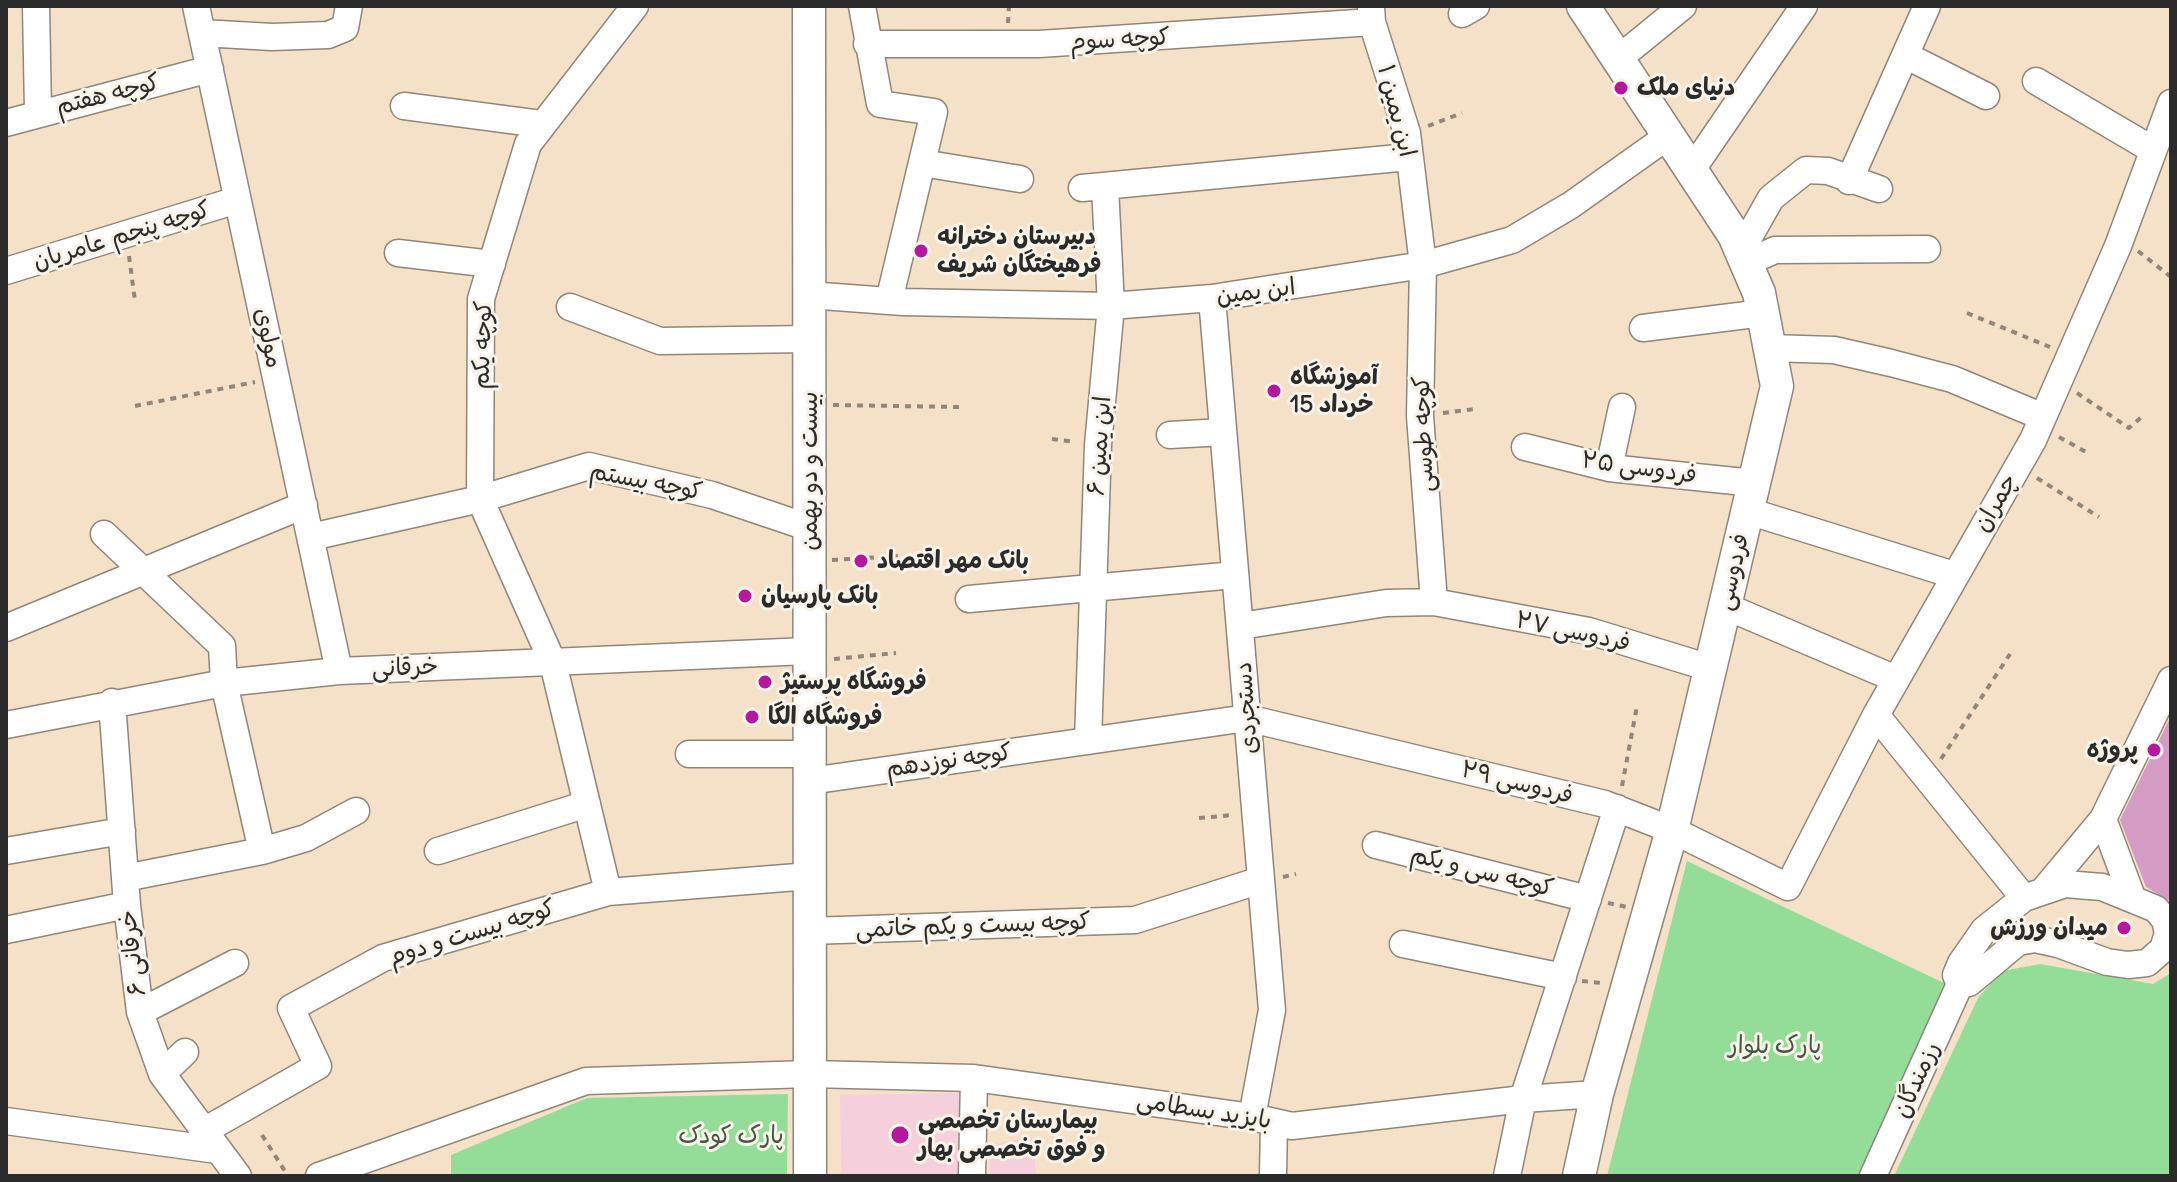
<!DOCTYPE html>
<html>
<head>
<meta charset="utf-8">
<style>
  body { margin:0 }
  #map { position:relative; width:2177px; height:1182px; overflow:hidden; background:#f4e1c8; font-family:Delius,sans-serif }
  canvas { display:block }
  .frame { position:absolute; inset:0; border:8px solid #2b2b2b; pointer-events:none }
</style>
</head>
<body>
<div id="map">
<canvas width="2177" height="1182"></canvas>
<div class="frame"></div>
</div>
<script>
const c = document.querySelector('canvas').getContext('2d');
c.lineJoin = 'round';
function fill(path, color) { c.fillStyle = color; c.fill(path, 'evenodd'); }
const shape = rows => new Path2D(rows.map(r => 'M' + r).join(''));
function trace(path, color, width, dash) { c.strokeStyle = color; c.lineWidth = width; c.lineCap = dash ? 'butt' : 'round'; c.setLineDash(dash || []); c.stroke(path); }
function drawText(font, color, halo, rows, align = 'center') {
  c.font = font + ' Delius,"Playpen Sans Arabic",sans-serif'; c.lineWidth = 6; c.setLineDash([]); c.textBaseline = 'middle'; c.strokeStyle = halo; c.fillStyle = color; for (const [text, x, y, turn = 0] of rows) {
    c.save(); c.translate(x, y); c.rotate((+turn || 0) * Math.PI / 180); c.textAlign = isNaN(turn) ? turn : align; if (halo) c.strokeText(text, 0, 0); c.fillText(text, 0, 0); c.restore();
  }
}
fill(shape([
  [959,1093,958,1176,841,1176,840,1095],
  [1033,1138,1036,1176,990,1176,990,1144]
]), '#f5cfdb');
fill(shape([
  [1687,861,1946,984,1861,1176,1607,1176],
  [2040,964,2153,984,2171,973,2171,1176,1894,1176,1978,998,2002,971],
  [788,1094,787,1176,451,1176,451,1155,587,1098]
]), '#93dd99');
fill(shape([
  [2171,716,2171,902,2146,887,2120,820]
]), '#d49bc5');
const minor = shape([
  [36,6,38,112],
  [196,6,339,671],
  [862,6,880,104,934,112,889,301],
  [1371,6,1372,22,1407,133,1423,265,1420,416,1434,602],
  [1462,14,1476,6],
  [202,33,272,37,328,35,345,28,349,6],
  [867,44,1039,44,1372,22],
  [1905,55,1986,96],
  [1618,59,1683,6],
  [2036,81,2153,150],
  [404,106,541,124],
  [6,123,210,69],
  [922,163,1020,179],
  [1691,171,1804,6],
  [1849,181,1927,6],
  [1082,188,1409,157],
  [1741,251,1771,198,1806,170,1828,171,1879,189],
  [398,253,492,264],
  [1746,263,1775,250,1927,249],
  [6,271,237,200],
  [808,295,903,302,1111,306,1212,298,1423,265,1512,240,1571,205,1668,136],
  [1212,298,1272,1010,1252,1117],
  [570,307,660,341,809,339],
  [1643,328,1763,313],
  [1770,348,1834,350,1891,363,1952,379,2043,417],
  [1170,435,1223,432],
  [1525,447,1609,468,1754,483],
  [1609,468,1622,407],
  [1748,511,1954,575],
  [104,534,222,646,224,683,262,851],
  [311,537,480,499,589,466,712,495,810,528],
  [969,599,1235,575],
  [1725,606,1896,679],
  [1241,626,1386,603,1434,602,1589,631,1710,668],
  [6,628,304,505],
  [112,702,127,905,140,1012,162,1074,238,1176],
  [1876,715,2024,898],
  [6,725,224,683,339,671,808,651],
  [1088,741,1098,445,1111,306,1105,186],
  [689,754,810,754],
  [810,781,1247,718,1605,804,1672,830,1788,887,1876,715,2033,440,2118,246,2171,103],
  [2103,819,2132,897],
  [1376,845,1588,899],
  [6,851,122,831],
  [438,851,587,804],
  [125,878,262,851,306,838,356,811],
  [2065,884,2102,887,2156,909,2165,920,2168,933,2163,949,2147,963,2128,965,2107,962,2058,944,2035,939,2018,942,1969,983,1960,984,1956,975,1961,963,1984,930,2024,898,2065,884],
  [2043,891,2103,819,2171,680],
  [608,892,553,663,480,499,481,299,528,144,635,6],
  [6,930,127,905],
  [810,931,1135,920,1261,880],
  [1403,944,1563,977],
  [140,1012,235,963],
  [162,1074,185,1052],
  [6,1121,217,1150],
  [202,1132,318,1066,291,1008,383,958,608,892,810,876],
  [319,1176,586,1081,810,1074,974,1078,1252,1117,1292,1126,1523,1099,1597,1094],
  [972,1176,974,1078],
  [1273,1176,1274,1122],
  [1507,1176,1523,1099,1617,808],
  [1873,1176,1960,984]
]);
const major = shape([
  [809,6,810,1176],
  [1579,1176,1597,1094,1672,830,1777,386,1759,293,1734,235,1583,6]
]);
trace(minor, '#90867a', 29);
trace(major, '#90867a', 35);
trace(shape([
  [1008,23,1009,6],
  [1428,126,1462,113],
  [2138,251,2171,277],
  [129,256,135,301],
  [1967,313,2050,347],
  [2077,393,2129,428,2145,414],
  [833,405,960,407],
  [135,406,255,382],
  [1443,413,1474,409],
  [2059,437,2086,452],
  [1052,439,1075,442],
  [2037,478,2099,517],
  [832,560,899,556],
  [834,659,896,653],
  [1941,759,2010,654],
  [1622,786,1637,706],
  [1199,818,1233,815],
  [1283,877,1296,874],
  [1608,903,1627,907],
  [1582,981,1601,983],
  [262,1135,288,1176]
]), '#90867a', 4, [6, 6]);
trace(minor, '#fff', 26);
trace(major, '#fff', 32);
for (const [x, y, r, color] of [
  [1621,88,8,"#b5179e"],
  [921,251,8,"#b5179e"],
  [1274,391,8,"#b5179e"],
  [861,561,8,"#b5179e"],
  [745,596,8,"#b5179e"],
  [765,682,8,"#b5179e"],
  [752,717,8,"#b5179e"],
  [2154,750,8,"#b5179e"],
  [2124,928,8,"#b5179e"],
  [900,1135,10,"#b5179e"]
]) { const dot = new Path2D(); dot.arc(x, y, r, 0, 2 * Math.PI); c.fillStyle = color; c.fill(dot); trace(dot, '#f7f3e8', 3); }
drawText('24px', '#2b2b2b', '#f7f3e8', [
  ["کوچه سوم",1120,40,-3],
  ["کوچه هفتم",108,95,-14],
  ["ابن یمین ۱",1396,111,76],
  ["کوچه پنجم عامریان",122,236,-17],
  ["ابن یمین",1256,292,-7],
  ["مولوی",268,338,78],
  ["کوچه یکم",483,345,-88],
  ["کوچه طوسی",1424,434,-92],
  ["ابن یمین ۶",1100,446,-86],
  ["فردوسی ۲۵",1639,468,8],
  ["بیست و دو بهمن",810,471,-90],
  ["کوچه بیستم",646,482,11],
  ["چمران",1996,503,-60],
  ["فردوسی",1733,572,-77],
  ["فردوسی ۲۷",1573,632,12],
  ["خرقانی",405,668,-2],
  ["دستجردی",1247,708,-94],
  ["کوچه نوزدهم",949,761,-8],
  ["فردوسی ۲۹",1517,783,14],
  ["کوچه سی و یکم",1482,872,14],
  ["کوچه بیست و یکم خاتمی",973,926,-2],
  ["کوچه بیست و دوم",472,933,-17],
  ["خرقانی ۶",133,953,-97],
  ["رزمندگان",1917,1080,-66],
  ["بایزید بسطامی",1204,1111,9]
]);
drawText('bold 24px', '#2b2b2b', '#f7f3e8', [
  ["دنیای ملک",1637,88],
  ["دبیرستان دخترانه",937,237],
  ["فرهیختگان شریف",937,265],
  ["آموزشگاه",1290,377],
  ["15 خرداد",1290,405],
  ["بانک مهر اقتصاد",877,561],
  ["بانک پارسیان",761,596],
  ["فروشگاه پرستيژ",781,682],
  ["فروشگاه الگا",768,717],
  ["پروژه",2138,750,"right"],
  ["میدان ورزش",2108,928,"right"],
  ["بیمارستان تخصصی",918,1121],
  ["و فوق تخصصی بهار",918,1149]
], 'left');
drawText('24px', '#455846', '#f7f3e8', [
  ["پارک بلوار",1775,1046],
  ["پارک کودک",731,1136]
]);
</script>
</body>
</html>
